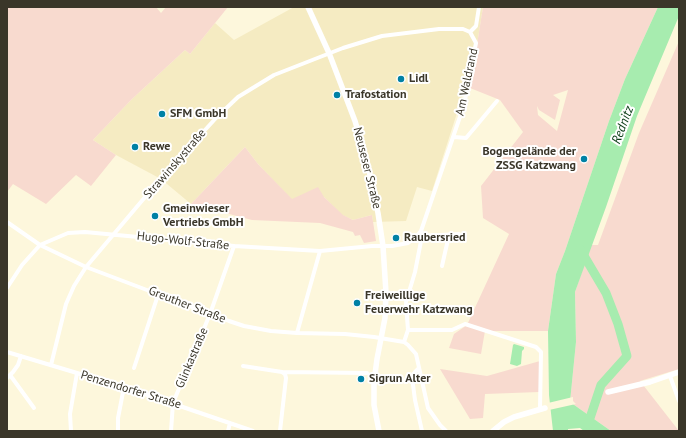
<!DOCTYPE html>
<html>
<head>
<meta charset="utf-8">
<style>
  body { margin:0 }
  #map { position:relative; width:686px; height:438px; overflow:hidden; background:#fdf7dc; font-family:"PT Sans",sans-serif }
  canvas { display:block }
  .frame { position:absolute; inset:0; border:8px solid #3a3629; pointer-events:none }
</style>
</head>
<body>
<div id="map">
<canvas width="686" height="438"></canvas>
<div class="frame"></div>
</div>
<script>
const c = document.querySelector('canvas').getContext('2d');
c.lineJoin = 'round';
function fill(path, color) { c.fillStyle = color; c.fill(path, 'evenodd'); }
const shape = rows => new Path2D(rows.map(r => 'M' + r).join(''));
function trace(path, color, width, dash) { c.strokeStyle = color; c.lineWidth = width; c.lineCap = dash ? 'butt' : 'round'; c.setLineDash(dash || []); c.stroke(path); }
function drawText(font, color, halo, rows, align = 'center') {
  c.font = font + ' "PT Sans",sans-serif'; c.lineWidth = 4; c.setLineDash([]); c.textBaseline = 'middle'; c.strokeStyle = halo; c.fillStyle = color; for (const [text, x, y, turn = 0] of rows) {
    c.save(); c.translate(x, y); c.rotate((+turn || 0) * Math.PI / 180); c.textAlign = isNaN(turn) ? turn : align; if (halo) c.strokeText(text, 0, 0); c.fillText(text, 0, 0); c.restore();
  }
}
fill(shape([
  [294,7,483,7,470,88,465,88,432,191,417,187,406,221,373,222,372,215,353,220,342,215,324,197,292,200,258,164,245,147,191,204,161,179,116,155,93,140,131,100,185,50,190,54,215,23,234,40]
]), '#f5ebc2');
fill(shape([
  [7,7,156,7,161,13,166,7,228,7,190,54,185,50,131,100,93,140,116,155,91,186,76,175,46,204,13,184,7,192],
  [483,7,658,7,625,79,609,121,565,251,556,274,548,331,485,331,481,354,449,348,454,334,467,325,509,234,483,218,481,186,523,132,500,100,470,88],
  [568,90,557,131,538,115,537,106,539,110,555,120,560,100,553,95],
  [679,41,679,369,640,381,679,431,611,431,570,402,576,342,575,292,591,245,598,245,639,133],
  [245,147,258,164,292,199,318,187,324,197,343,215,353,220,372,215,376,241,364,243,360,235,355,236,353,232,320,223,252,220,191,204],
  [540,361,539,392,485,394,483,418,470,419,440,369,487,376]
]), '#f8dacf');
fill(shape([
  [658,7,679,7,679,16,637,116,606,207,575,292,576,342,570,402,611,431,584,431,580,428,568,429,568,431,553,431,549,395,548,331,556,274,565,251,609,121,625,79],
  [514,344,524,347,524,349,522,351,521,364,517,366,510,364,513,345]
]), '#a7ecaf');
fill(shape([
  [573,397,573,401,576,404,549,410,548,403]
]), '#fdf7dc');
trace(shape([
  [580,249,606,293,618,324,627,356,601,385,588,424]
]), '#a7ecaf', 9);
trace(shape([
  [470,32,476,26,479,7],
  [454,137,466,138,497,101],
  [7,222,40,245,86,267,229,321,244,326,271,331,297,333,345,334,374,337,404,342,408,345,416,354,428,408,440,425,446,431],
  [422,236,459,234],
  [442,266,449,235],
  [7,288,22,265,40,245,68,233,85,232,234,246,320,251,372,246,392,246,408,243,416,237,421,231,464,105,476,43,470,32],
  [406,302,415,272,422,236,421,231],
  [408,330,452,330,465,324,536,347,541,352,540,409],
  [297,333,320,251],
  [404,342,408,330,406,304],
  [7,352,127,388,253,431],
  [51,365,66,304,74,286,86,267,162,177,216,118,238,97,274,75,343,48,382,36,439,29,463,29,470,32],
  [243,366,282,372,285,374,286,378,280,431],
  [134,368,158,295],
  [419,368,415,372,412,377,415,400,422,431],
  [282,372,367,373],
  [10,375,34,408],
  [670,376,679,401],
  [7,378,13,372,18,365,21,356],
  [71,431,70,414,77,373],
  [118,431,118,418,124,387],
  [171,431,173,403,210,314,234,246],
  [228,431,230,423]
]), '#fff', 4);
trace(shape([
  [308,7,329,53,355,121,367,161,378,213,383,246,386,293,385,318,377,359,374,382,374,405,379,431],
  [608,392,650,382,679,372],
  [493,431,504,422,514,417,545,408]
]), '#fff', 5.5);
for (const [x, y, r, color] of [
  [401,79,4,"#0081a5"],
  [337,95,4,"#0081a5"],
  [162,114,4,"#0081a5"],
  [135,147,4,"#0081a5"],
  [584,159,4,"#0081a5"],
  [155,216,4,"#0081a5"],
  [396,238,4,"#0081a5"],
  [357,303,4,"#0081a5"],
  [361,379,4,"#0081a5"]
]) { const dot = new Path2D(); dot.arc(x, y, r, 0, 2 * Math.PI); c.fillStyle = color; c.fill(dot); trace(dot, '#fff', 1.5); }
drawText('bold 12px', '#3a3629', '#fff', [
  ["Lidl",409,79],
  ["Trafostation",345,95],
  ["SFM GmbH",170,114],
  ["Rewe",143,147],
  ["Bogengelände der",576,152,"right"],
  ["ZSSG Katzwang",576,166,"right"],
  ["Gmeinwieser",163,209],
  ["Vertriebs GmbH",163,223],
  ["Raubersried",404,238],
  ["Freiweillige",365,296],
  ["Feuerwehr Katzwang",365,310],
  ["Sigrun Alter",369,379]
], 'left');
drawText('12px', '#3a3629', '#fff', [
  ["Am Waldrand",467,82,-78],
  ["Strawinskystraße",175,164,-49],
  ["Neuseser Straße",367,168,76],
  ["Hugo-Wolf-Straße",183,241,6],
  ["Greuther Straße",187,305,21],
  ["Glinkastraße",192,358,-67],
  ["Penzendorfer Straße",131,390,17]
]);
drawText('italic 13px', '#0d3f19', '#fff', [
  ["Rednitz",623,125,-69]
]);
</script>
</body>
</html>
